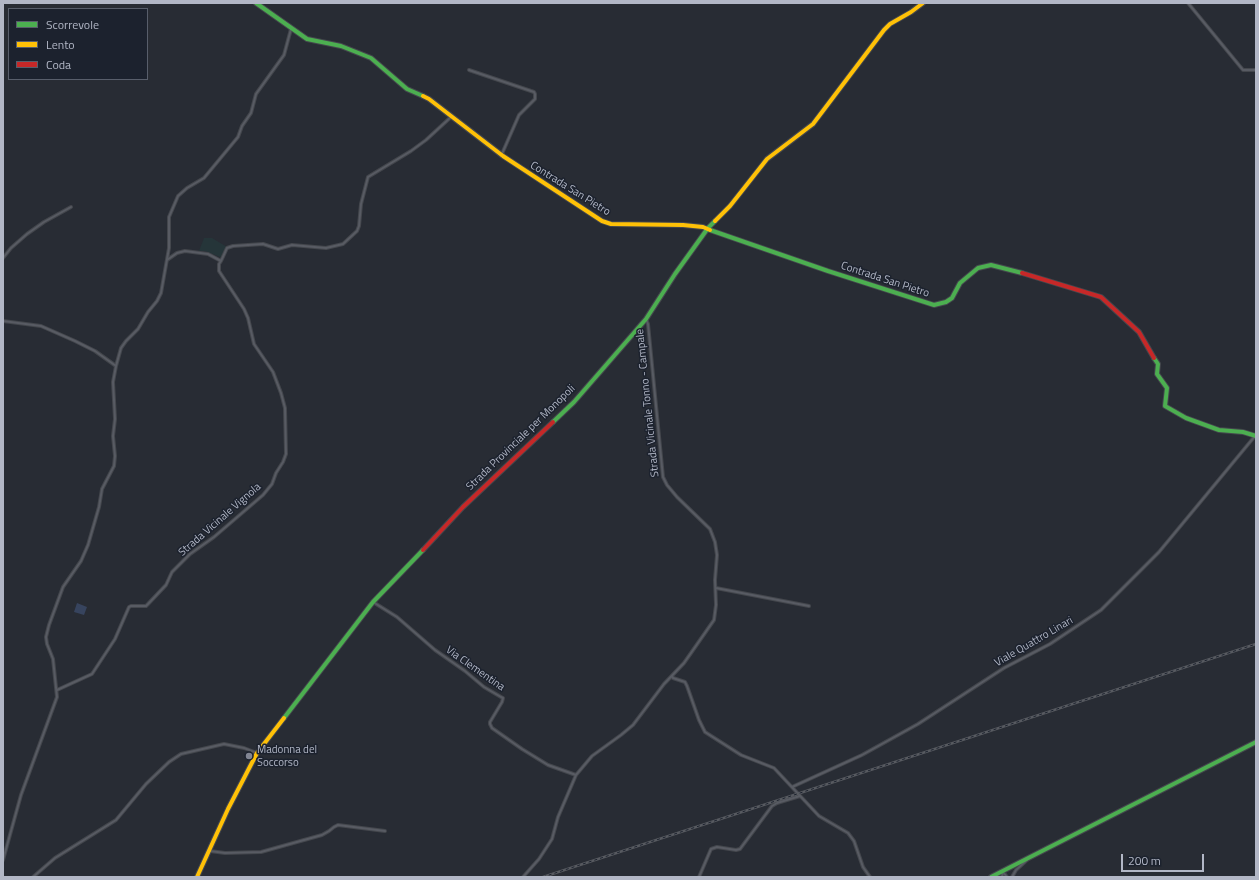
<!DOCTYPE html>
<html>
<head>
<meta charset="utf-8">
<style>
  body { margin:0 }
  #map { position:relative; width:1259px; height:880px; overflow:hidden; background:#282c34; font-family:"Titillium Web",sans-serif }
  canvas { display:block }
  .frame { position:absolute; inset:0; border:4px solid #b2b7c6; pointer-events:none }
  .legend { position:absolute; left:8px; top:8px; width:140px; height:72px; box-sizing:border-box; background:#1c222e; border:1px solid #585e6b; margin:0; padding:5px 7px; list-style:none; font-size:12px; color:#b2b7c6 }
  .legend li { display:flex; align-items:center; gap:8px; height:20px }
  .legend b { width:20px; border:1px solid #585e6b }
  .scale { position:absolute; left:1121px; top:854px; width:83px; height:18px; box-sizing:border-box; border:2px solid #b2b7c6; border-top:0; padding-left:5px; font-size:12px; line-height:14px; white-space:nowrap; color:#b2b7c6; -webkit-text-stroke:3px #1c222e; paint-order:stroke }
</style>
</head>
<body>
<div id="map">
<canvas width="1259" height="880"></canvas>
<div class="frame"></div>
<ul class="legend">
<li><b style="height:5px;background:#4caf50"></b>Scorrevole</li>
<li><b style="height:5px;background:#ffc107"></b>Lento</li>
<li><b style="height:5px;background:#c62828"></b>Coda</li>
</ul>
<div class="scale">200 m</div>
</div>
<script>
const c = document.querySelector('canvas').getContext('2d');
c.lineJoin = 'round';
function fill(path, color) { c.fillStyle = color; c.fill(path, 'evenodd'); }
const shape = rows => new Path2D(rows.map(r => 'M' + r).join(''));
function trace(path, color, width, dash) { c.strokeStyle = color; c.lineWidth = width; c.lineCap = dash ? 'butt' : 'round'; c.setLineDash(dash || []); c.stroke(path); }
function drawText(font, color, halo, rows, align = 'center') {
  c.font = font + ' "Titillium Web",sans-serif'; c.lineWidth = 3; c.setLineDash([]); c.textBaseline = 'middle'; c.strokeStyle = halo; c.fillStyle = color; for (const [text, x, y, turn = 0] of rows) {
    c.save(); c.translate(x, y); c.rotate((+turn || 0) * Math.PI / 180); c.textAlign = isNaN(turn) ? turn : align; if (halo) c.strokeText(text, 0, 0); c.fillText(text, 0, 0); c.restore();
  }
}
fill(shape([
  [204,238,212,238,227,247,223,256,220,257,205,251,199,251]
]), '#253539');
fill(shape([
  [77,603,87,607,84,615,74,612]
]), '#37445e');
const street = shape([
  [1188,3,1243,70,1256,70],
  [469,70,534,92,535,94,535,99,519,115,501,156],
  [3,258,11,248,27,234,44,222,71,207],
  [221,261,227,248,233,246,263,244,278,249,292,245,326,248,343,244,357,231,359,226,361,204,368,177,411,151,426,140,451,117],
  [3,321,41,326,75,341,95,351,116,366],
  [716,588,809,606],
  [373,602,397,617,435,650,465,671,484,687,501,697,503,698,502,702,490,722,490,724,492,728,522,749,548,765,576,775],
  [672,676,673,678,685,682,687,686,699,720,705,732,741,755,774,768,819,816,848,833,854,841,863,867,870,877],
  [57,690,92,674,115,639,129,607,131,606,146,606,148,604,166,585,172,572,190,554,214,537,263,495,272,484,276,473,283,462,286,454,285,408,281,393,273,372,254,344,248,318,244,309,219,271,219,264,221,261,208,254,185,251,177,253,167,260],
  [792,787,862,755,918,724,1004,668,1050,644,1101,610,1159,552,1255,436],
  [210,851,225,853,261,852,322,835,329,831,334,827,338,825,385,831],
  [3,860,21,795,57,697,53,659,47,644,46,637,49,625,63,587,81,561,88,545,99,507,102,489,114,466,115,456,113,436,115,419,113,382,116,366,121,348,126,341,138,329,148,312,157,301,161,293,169,248,169,217,178,196,187,188,204,178,238,137,242,126,251,113,256,94,284,55,291,29],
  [1003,872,1007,877],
  [33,877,55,858,116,820,146,784,169,762,181,754,224,744,244,748,257,753],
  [523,877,539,859,552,839,558,817,576,775,592,756,621,735,633,725,664,684,684,663,714,620,716,605,715,580,717,555,715,542,710,529,677,497,667,485,663,477,648,324,646,319],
  [699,877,711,849,717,847,736,850,740,849,772,806,777,803,800,796],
  [1002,877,1003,871],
  [1012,877,1016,870,1027,860]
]);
const fast = shape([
  [256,3,307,39,341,46,371,58,407,89,423,96],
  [710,230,828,271,934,305,946,302,952,298,960,283,978,268,991,265,1022,273],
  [1154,358,1158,364,1157,374,1167,388,1165,406,1186,418,1219,430,1243,432,1256,436],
  [553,422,574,402,646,319,675,274,708,228,715,221],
  [284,718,373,602,423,550],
  [991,877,1256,742]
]);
const slow = shape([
  [423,96,429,99,503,156,602,221,611,224,683,225,703,227,710,230],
  [715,221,730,206,767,159,813,124,884,30,890,24,911,12,923,3],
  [197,877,228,809,257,753,284,718]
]);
const jam = shape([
  [1022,273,1101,297,1139,332,1154,358],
  [423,550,463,507,553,422]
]);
trace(street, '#44474d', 4);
trace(fast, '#44474d', 6);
trace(slow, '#44474d', 6);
trace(jam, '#44474d', 6);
trace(street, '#585b63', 2);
trace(fast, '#4caf50', 4);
trace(slow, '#ffc107', 4);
trace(jam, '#c62828', 4);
const rail = shape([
  [543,877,1256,644]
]);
trace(rail, '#575a60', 2.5);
trace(rail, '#1c222e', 1, [3]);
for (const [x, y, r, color] of [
  [249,756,4,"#828693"]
]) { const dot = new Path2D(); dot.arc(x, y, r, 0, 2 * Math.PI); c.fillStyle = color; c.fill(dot); trace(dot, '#1c222e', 1.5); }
drawText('11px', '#b2b7c6', '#1c222e', [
  ["Contrada San Pietro",570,189,32],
  ["Contrada San Pietro",885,280,18],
  ["Strada Vicinale Tonno - Campale",648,403,-96],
  ["Strada Provinciale per Monopoli",521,438,-44],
  ["Strada Vicinale Vignola",220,520,-41],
  ["Viale Quattro Linari",1034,642,-30],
  ["Via Clementina",475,669,35]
]);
drawText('11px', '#b2b7c6', '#1c222e', [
  ["Madonna del",257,750],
  ["Soccorso",257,763]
], 'left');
</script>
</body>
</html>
